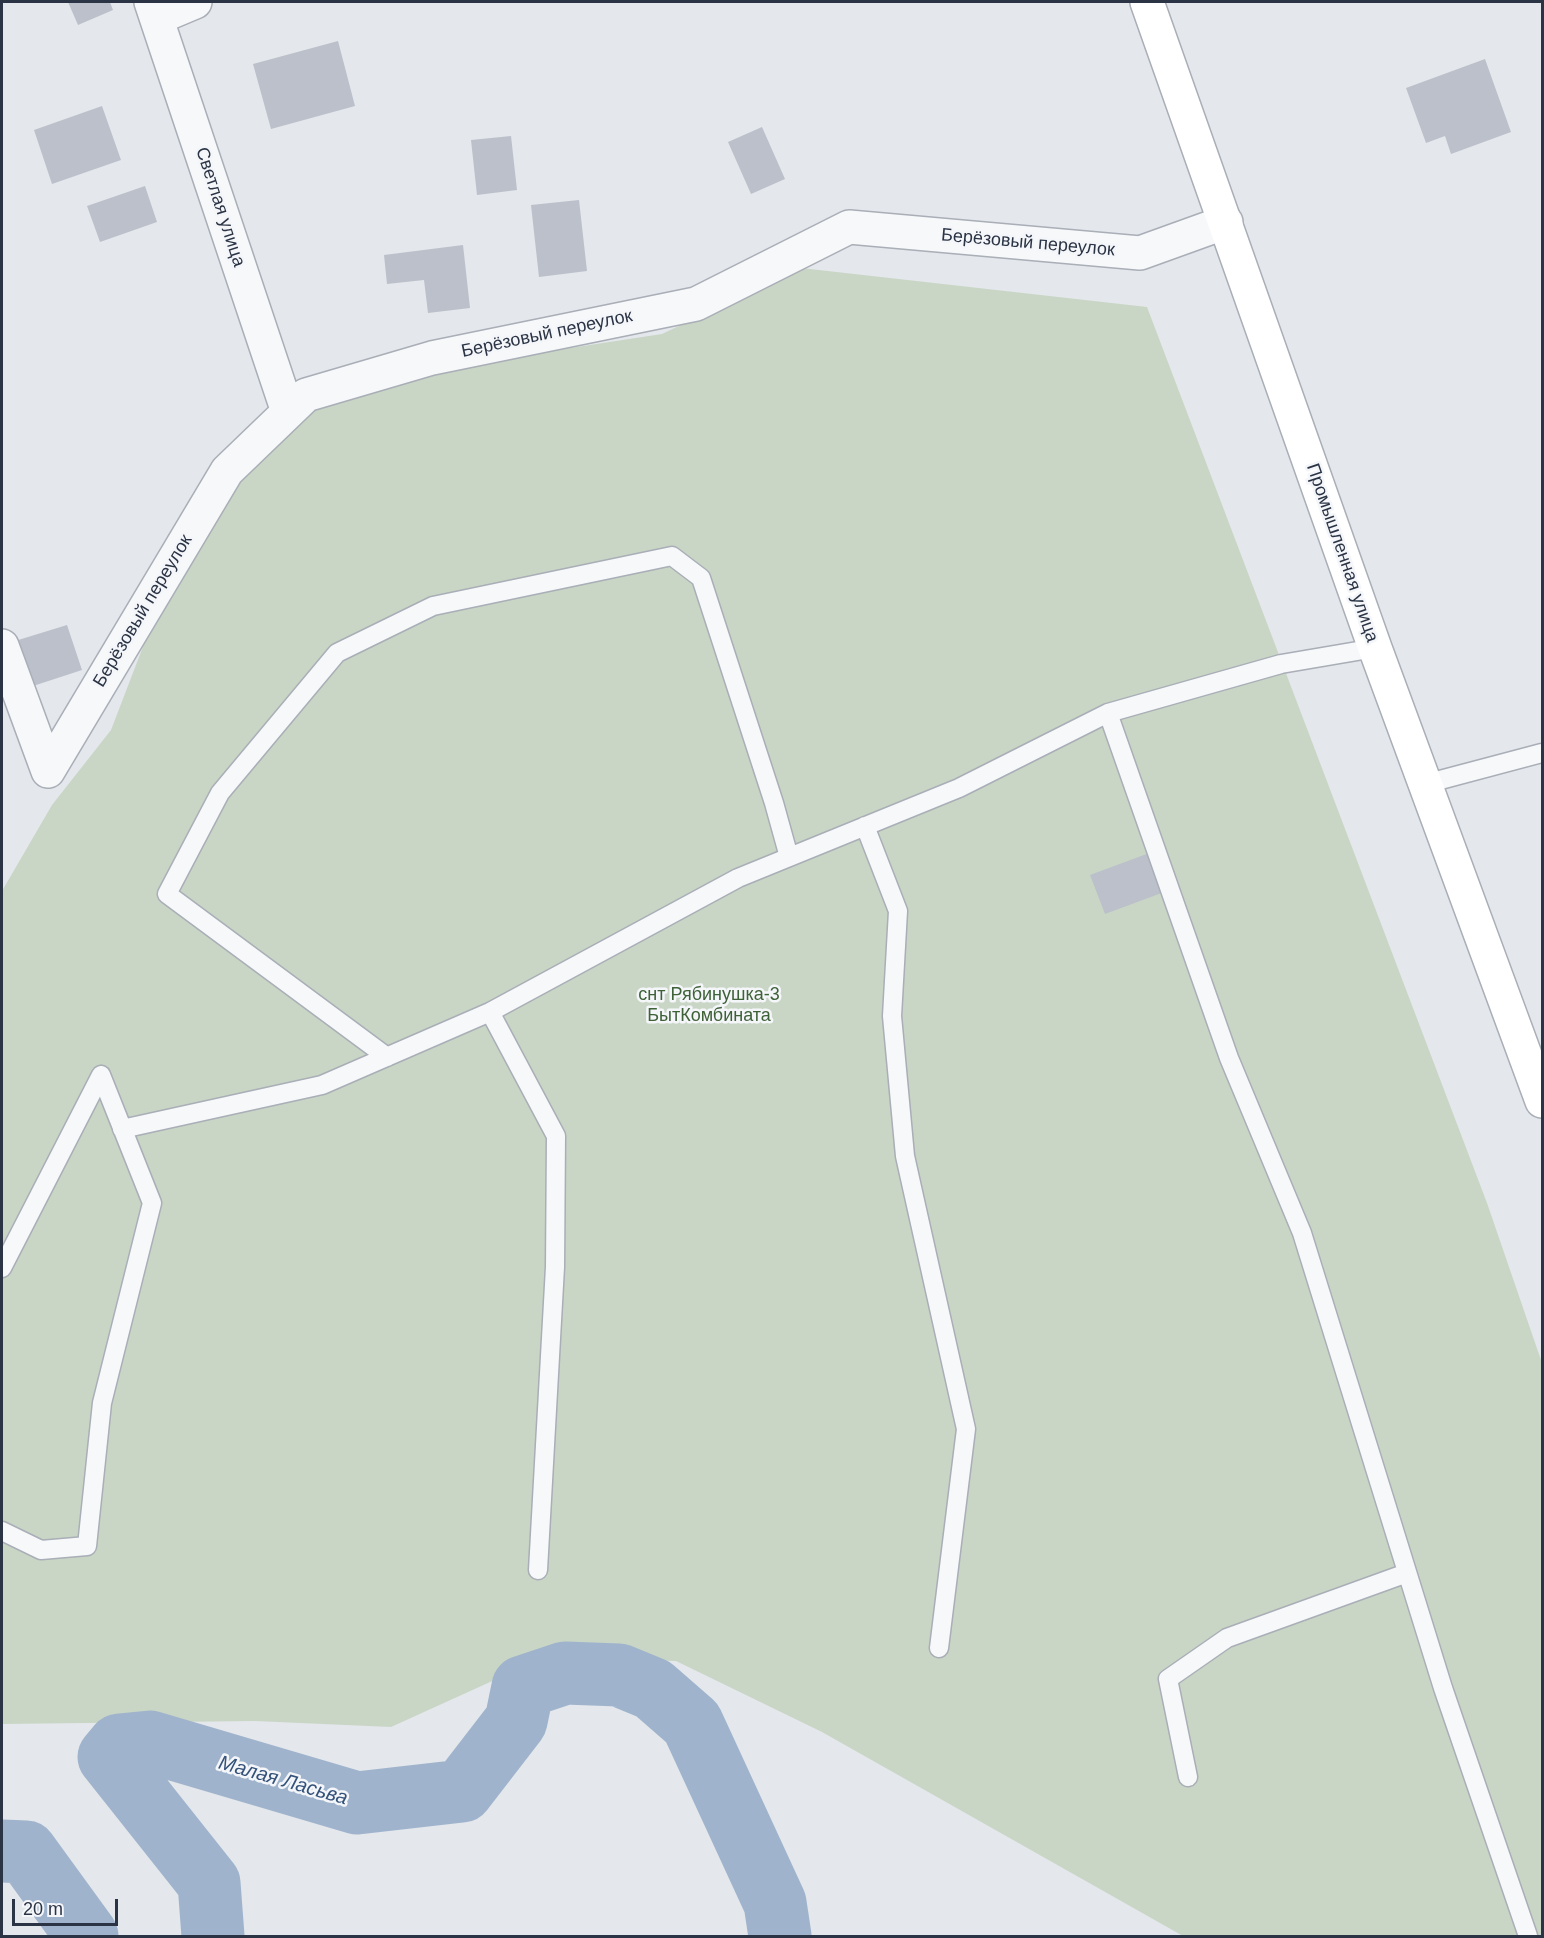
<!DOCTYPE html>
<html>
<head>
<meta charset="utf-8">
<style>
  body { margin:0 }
  #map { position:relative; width:1544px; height:1938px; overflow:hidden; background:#e4e7ec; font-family:Arial,sans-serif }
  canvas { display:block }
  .frame { position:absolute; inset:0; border:3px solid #2b3445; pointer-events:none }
  .scale { position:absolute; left:12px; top:1899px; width:106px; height:27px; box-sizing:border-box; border:3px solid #2b3445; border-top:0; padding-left:8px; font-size:18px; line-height:21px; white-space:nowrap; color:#2b3445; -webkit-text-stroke:4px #f4f6f9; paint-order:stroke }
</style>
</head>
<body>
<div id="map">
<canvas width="1544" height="1938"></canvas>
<div class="frame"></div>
<div class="scale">20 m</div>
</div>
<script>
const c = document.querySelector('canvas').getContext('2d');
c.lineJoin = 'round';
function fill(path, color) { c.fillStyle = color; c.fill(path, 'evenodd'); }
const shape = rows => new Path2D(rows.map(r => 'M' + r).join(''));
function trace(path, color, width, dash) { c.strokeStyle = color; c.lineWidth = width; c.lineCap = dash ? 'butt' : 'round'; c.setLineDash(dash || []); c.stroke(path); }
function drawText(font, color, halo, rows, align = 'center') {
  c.font = font + ' Arial,sans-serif'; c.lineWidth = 5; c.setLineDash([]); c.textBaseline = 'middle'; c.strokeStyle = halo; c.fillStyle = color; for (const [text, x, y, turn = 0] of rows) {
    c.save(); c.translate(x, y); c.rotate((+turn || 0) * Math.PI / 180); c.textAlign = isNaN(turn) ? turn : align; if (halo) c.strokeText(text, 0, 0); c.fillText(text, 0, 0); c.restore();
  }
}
fill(shape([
  [801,268,1147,307,1487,1203,1542,1363,1542,1936,1183,1936,822,1732,676,1661,543,1658,391,1727,255,1721,2,1724,2,891,52,805,111,730,149,631,251,450,288,436,327,385,662,334]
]), '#c9d6c5');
trace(shape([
  [2,1851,26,1852,87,1936],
  [213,1936,209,1883,109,1757,119,1745,150,1742,357,1803,462,1791,516,1721,523,1687,565,1673,619,1675,653,1689,692,1723,775,1903,780,1936]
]), '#9fb4cc', 63);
fill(shape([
  [68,2,110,2,113,10,78,25],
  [338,41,355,106,271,129,253,64],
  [1485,59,1511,132,1451,154,1445,136,1426,143,1406,88],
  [102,106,121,160,52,184,34,130],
  [762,127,785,179,751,194,728,142],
  [511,136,517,190,477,195,471,140],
  [145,186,157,222,100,242,87,206],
  [579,200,587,271,539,277,531,205],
  [463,245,470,308,428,313,424,280,387,284,384,255],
  [67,625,82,670,30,687,15,641],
  [1152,852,1167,891,1105,914,1090,875]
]), '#bbc0ca');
const lane = shape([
  [1108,713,1229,1058,1302,1233,1443,1688,1528,1936],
  [1425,784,1542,753],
  [865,826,898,911,892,1016,905,1156,966,1429,939,1648],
  [490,1012,556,1136,555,1267,538,1570],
  [387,1057,167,894,220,793,337,653,433,606,672,556,701,578,774,803,789,857],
  [122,1129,322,1085,490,1012,738,878,959,788,1108,713,1281,664,1375,648],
  [2,1268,101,1075],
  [2,1531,41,1550,87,1546,102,1403,152,1203,101,1075],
  [1188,1777,1168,1679,1227,1638,1407,1573]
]);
const street = shape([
  [151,2,288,412],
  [157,18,195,2],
  [2,646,48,771],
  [48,771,227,471,306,395,432,358,696,304,849,227,1140,253,1226,222]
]);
const secondary = shape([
  [1147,2,1375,648,1542,1101]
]);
trace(lane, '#a9aeb7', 21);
trace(street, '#a9aeb7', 36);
trace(secondary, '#a9aeb7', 36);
trace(lane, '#f7f8fa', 18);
trace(street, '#f7f8fa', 33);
trace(secondary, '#fff', 33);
drawText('18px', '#2b3445', '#f4f6f9', [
  ["Светлая улица",220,207,72],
  ["Берёзовый переулок",1028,243,5],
  ["Берёзовый переулок",547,334,-12],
  ["Промышленная улица",1342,553,71],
  ["Берёзовый переулок",143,611,-59]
]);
drawText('18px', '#3f6138', '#f4f6f9', [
  ["снт Рябинушка-3",709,995],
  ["БытКомбината",709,1016]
]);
drawText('italic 20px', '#34527a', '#f4f6f9', [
  ["Малая Ласьва",283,1781,16]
]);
</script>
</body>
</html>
